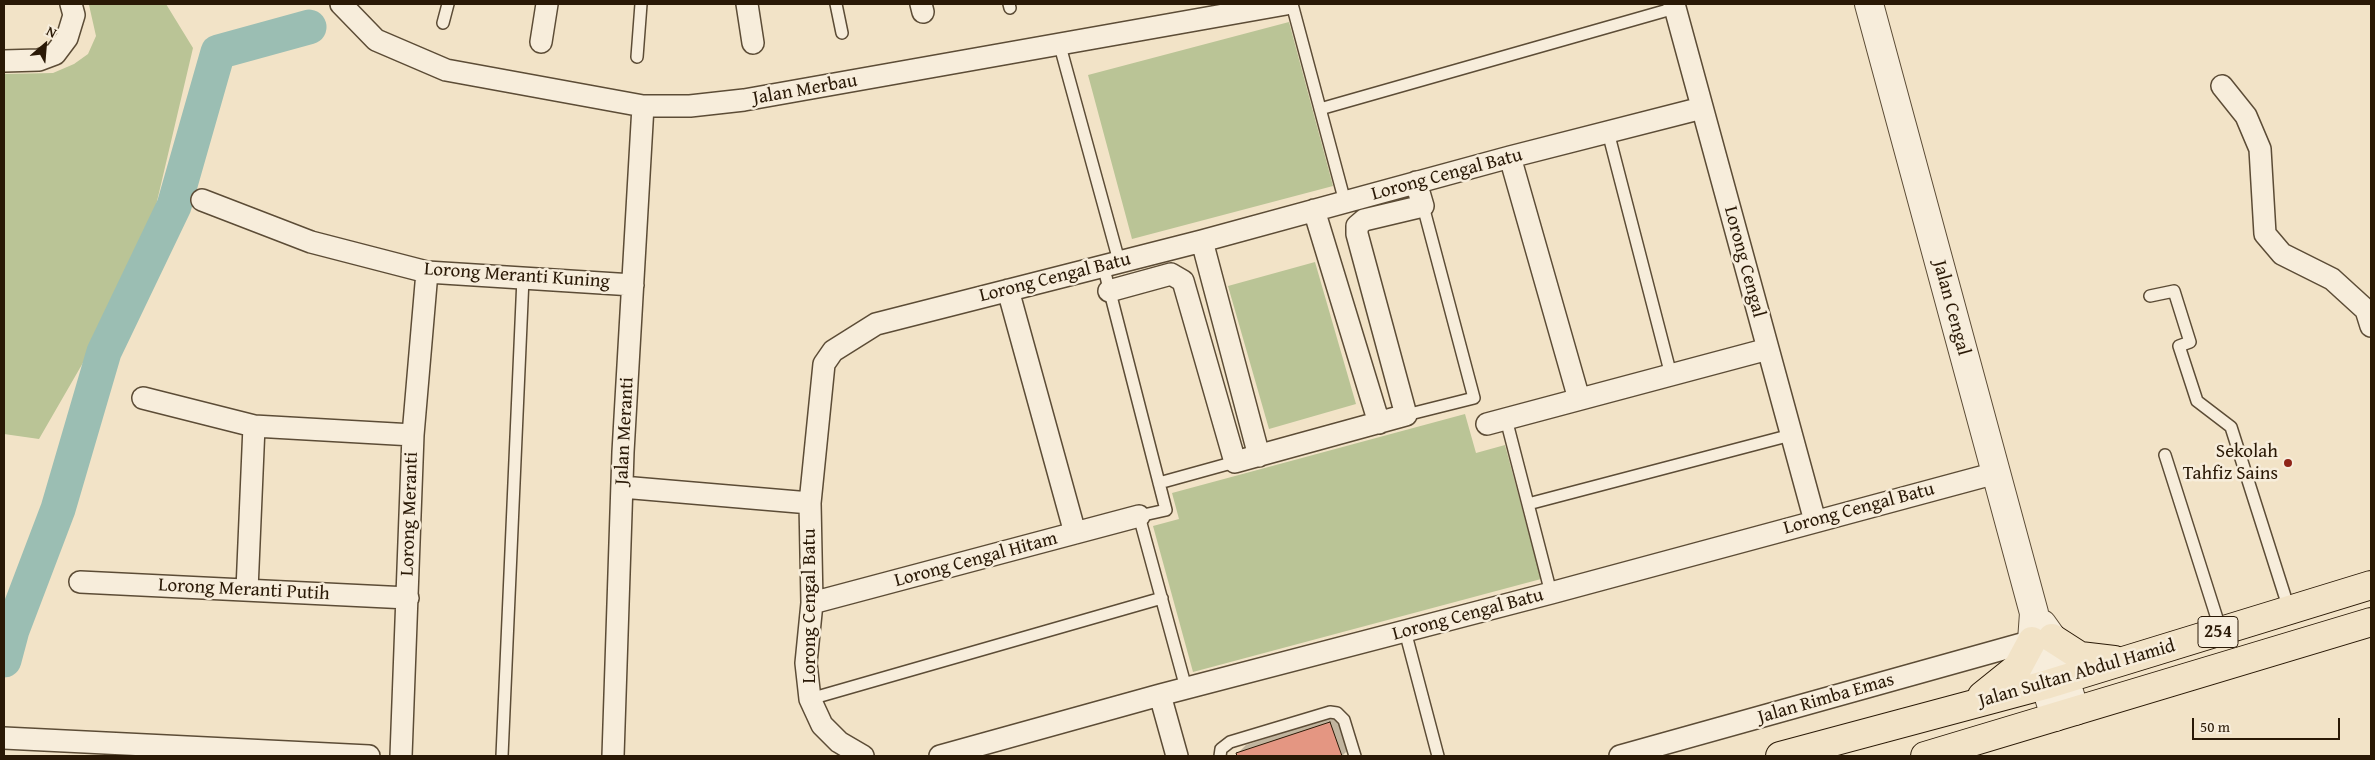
<!DOCTYPE html>
<html>
<head>
<meta charset="utf-8">
<style>
  body { margin:0 }
  #map { position:relative; width:2375px; height:760px; overflow:hidden; background:#f2e3c7; font-family:"Gentium Book Plus",serif }
  canvas { display:block }
  .frame { position:absolute; inset:0; border:5px solid #2a1906; pointer-events:none }
  .north { position:absolute; left:20px; top:20px; width:50px; height:50px; -webkit-text-stroke:4px #f7eddb; paint-order:stroke; rotate:27deg; font-size:14px; font-weight:700; line-height:20px; text-align:center; color:#2a1906 }
  .north::after { content:''; display:block; margin:auto; width:18px; height:22px; background:#2a1906; clip-path:polygon(50% 0,100% 100%,50% 72%,0 100%) }
  .scale { position:absolute; left:2192px; top:718px; width:148px; height:22px; box-sizing:border-box; border:2px solid #2a1906; border-top:0; padding-left:6px; font-size:15px; line-height:18px; white-space:nowrap; color:#2a1906; -webkit-text-stroke:4px #f7eddb; paint-order:stroke }
</style>
</head>
<body>
<div id="map">
<canvas width="2375" height="760"></canvas>
<div class="frame"></div>
<div class="north">N</div>
<div class="scale">50 m</div>
</div>
<script>
const c = document.querySelector('canvas').getContext('2d');
c.lineJoin = 'round';
function fill(path, color) { c.fillStyle = color; c.fill(path, 'evenodd'); }
const shape = rows => new Path2D(rows.map(r => 'M' + r).join(''));
function trace(path, color, width, dash) { c.strokeStyle = color; c.lineWidth = width; c.lineCap = dash ? 'butt' : 'round'; c.setLineDash(dash || []); c.stroke(path); }
function drawText(font, color, halo, rows, align = 'center') {
  c.font = font + ' "Gentium Book Plus",serif'; c.lineWidth = 5; c.setLineDash([]); c.textBaseline = 'middle'; c.strokeStyle = halo; c.fillStyle = color; for (const [text, x, y, turn = 0] of rows) {
    c.save(); c.translate(x, y); c.rotate((+turn || 0) * Math.PI / 180); c.textAlign = isNaN(turn) ? turn : align; if (halo) c.strokeText(text, 0, 0); c.fillText(text, 0, 0); c.restore();
  }
}
fill(shape([
  [93,4,166,4,193,48,154,214,99,335,39,439,4,434,4,74,53,73,74,64,88,54,96,36,89,5],
  [1289,22,1333,186,1132,239,1088,75],
  [1315,262,1356,404,1269,429,1228,286],
  [1465,414,1476,453,1505,445,1541,579,1193,672,1153,526,1179,519,1172,493]
]), '#bac496');
fill(shape([
  [1338,714,1350,748,1342,756,1239,756,1238,753,1246,745]
]), '#0003');
trace(shape([
  [4,660,12,630,58,509,104,352,174,206,218,52,309,27]
]), '#9bbeb3', 35);
const building = shape([
  [1330,722,1342,756,1237,756,1236,753,1330,722]
]);
fill(building, '#e49682');
trace(building, '#2a1906', 1);
const service = shape([
  [836,4,842,33],
  [1009,4,1010,8],
  [1292,4,1345,202],
  [443,23,448,4],
  [1060,46,1119,261],
  [637,57,641,4],
  [1320,109,1675,8],
  [1608,132,1671,375],
  [1103,265,1166,510,1139,516,1186,688],
  [2150,296,2174,291,2190,342,2179,346,2197,401,2231,427,2289,609],
  [1406,415,1474,398,1423,206],
  [1506,419,1551,593],
  [2165,455,2221,631],
  [1159,483,1235,462],
  [1528,504,1791,435],
  [1405,631,1438,756],
  [810,699,1162,598],
  [502,756,523,278],
  [1220,756,1221,749,1230,742,1330,712,1337,713,1344,720,1355,756]
]);
const minor = shape([
  [341,4,376,40,446,70,643,106,690,106,744,100,1286,4],
  [747,4,753,43],
  [921,4,923,12],
  [1674,4,1815,521],
  [541,42,547,4],
  [4,61,39,60,55,54,67,38,74,15,71,4],
  [2222,86,2246,116,2260,149,2265,234,2282,254,2332,279,2366,310,2371,326],
  [1510,157,1579,399],
  [202,200,311,242,427,272,633,285],
  [1314,210,1379,423],
  [1202,241,1259,456],
  [1008,290,1075,533],
  [1109,291,1171,274,1183,281,1235,462,1406,415,1357,234,1357,226,1364,220,1423,206,1416,182],
  [143,398,254,426,413,435],
  [1487,424,1768,349],
  [622,487,810,503],
  [80,582,408,598],
  [247,590,254,426],
  [812,603,1139,516],
  [1160,695,1177,756],
  [4,738,369,756],
  [401,756,413,435,427,272],
  [613,756,623,452,643,106],
  [863,756,839,742,822,725,810,699,806,663,812,603,810,503,824,364,833,351,876,324,1202,241,1510,157,1702,108],
  [940,756,1160,695,1551,593,1996,473],
  [1620,756,2032,641]
]);
const tertiary = shape([
  [1869,4,2034,613,2032,641,2055,717],
  [2042,624,2052,638,2075,711]
]);
const primary = shape([
  [2052,638,2080,656,2114,660],
  [1982,696,2018,667,2032,641],
  [1780,756,2045,685,2371,585],
  [1925,756,2371,622]
]);
trace(service, '#5c4c36', 14);
trace(minor, '#5c4c36', 24);
trace(tertiary, '#5c4c36', 30);
trace(primary, '#2a1906', 30);
trace(service, '#f7eddb', 11);
trace(minor, '#f7eddb', 21);
trace(tertiary, '#f7eddb', 28);
trace(primary, '#f2e3c7', 28);
for (const [x, y, r, color] of [
  [2288,463,5,"#8f2418"]
]) { const dot = new Path2D(); dot.arc(x, y, r, 0, 2 * Math.PI); c.fillStyle = color; c.fill(dot); trace(dot, '#f7eddb', 2); }
for (const [x, y, w] of [
  [2218,632,40]
]) { const box = new Path2D(); box.roundRect(x - w / 2, y - 15.5, w, 31, 4); c.fillStyle = '#f7eddb'; c.fill(box); trace(box, '#2a1906', 1); }
drawText('bold 18px', '#2a1906', null, [
  ["254",2218,632]
]);
drawText('19px', '#2a1906', '#f7eddb', [
  ["Jalan Merbau",805,90,-10],
  ["Lorong Cengal Batu",1447,175,-15],
  ["Lorong Cengal",1744,262,75],
  ["Lorong Meranti Kuning",517,276,4],
  ["Lorong Cengal Batu",1055,278,-14],
  ["Jalan Cengal",1951,308,75],
  ["Jalan Meranti",625,431,-87],
  ["Lorong Cengal Batu",1859,509,-15],
  ["Lorong Meranti",410,514,-88],
  ["Lorong Cengal Hitam",976,560,-15],
  ["Lorong Meranti Putih",244,590,3],
  ["Lorong Cengal Batu",810,606,-90],
  ["Lorong Cengal Batu",1468,615,-15],
  ["Jalan Sultan Abdul Hamid",2077,674,-16],
  ["Jalan Rimba Emas",1826,699,-16]
]);
drawText('19px', '#2a1906', '#f7eddb', [
  ["Sekolah",2278,452],
  ["Tahfiz Sains",2278,474]
], 'right');
</script>
</body>
</html>
